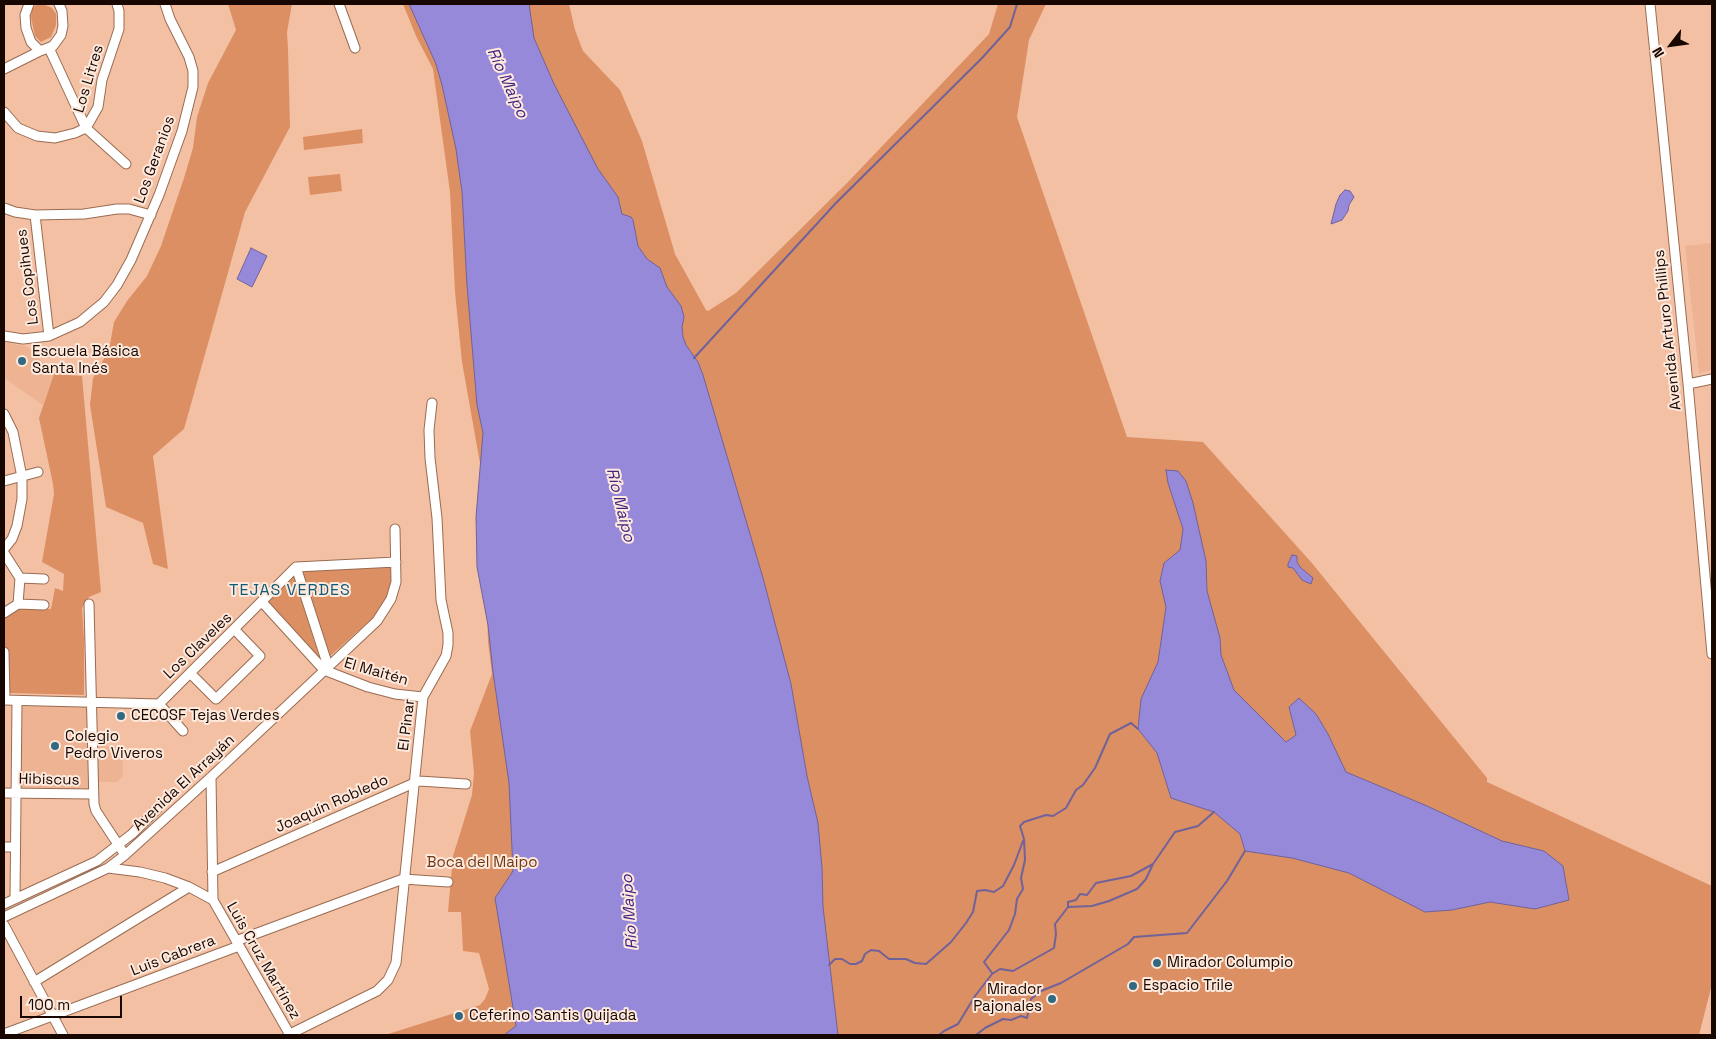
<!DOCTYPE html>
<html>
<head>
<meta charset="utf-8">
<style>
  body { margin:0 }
  #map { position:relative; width:1716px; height:1039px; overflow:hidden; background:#f4c0a4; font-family:"Space Grotesk",sans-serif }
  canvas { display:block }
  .frame { position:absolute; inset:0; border:5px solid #180701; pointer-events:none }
  .north { position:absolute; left:1646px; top:20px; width:50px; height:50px; -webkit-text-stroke:4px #fee9dd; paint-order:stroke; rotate:240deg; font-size:14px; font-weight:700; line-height:20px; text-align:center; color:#180701 }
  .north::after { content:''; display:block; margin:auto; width:18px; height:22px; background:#180701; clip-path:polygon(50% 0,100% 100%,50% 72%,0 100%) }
  .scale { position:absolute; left:20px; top:996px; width:102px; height:22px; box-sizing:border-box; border:2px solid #180701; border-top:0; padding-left:6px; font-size:15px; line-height:18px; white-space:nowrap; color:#180701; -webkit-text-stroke:4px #fee9dd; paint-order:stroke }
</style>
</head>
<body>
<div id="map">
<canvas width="1716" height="1039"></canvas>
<div class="frame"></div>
<div class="north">N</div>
<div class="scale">100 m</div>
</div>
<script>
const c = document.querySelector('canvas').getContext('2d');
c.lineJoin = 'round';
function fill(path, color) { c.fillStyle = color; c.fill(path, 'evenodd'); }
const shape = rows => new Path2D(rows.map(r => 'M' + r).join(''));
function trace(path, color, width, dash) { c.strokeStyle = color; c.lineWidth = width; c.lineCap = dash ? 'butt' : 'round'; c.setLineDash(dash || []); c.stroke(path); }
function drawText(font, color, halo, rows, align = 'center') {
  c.font = font + ' "Space Grotesk",sans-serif'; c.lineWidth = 4; c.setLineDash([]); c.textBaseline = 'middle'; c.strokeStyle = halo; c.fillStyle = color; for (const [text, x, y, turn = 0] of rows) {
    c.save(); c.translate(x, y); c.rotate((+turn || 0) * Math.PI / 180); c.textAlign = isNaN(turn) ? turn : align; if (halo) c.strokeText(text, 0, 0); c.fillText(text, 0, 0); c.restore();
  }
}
fill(shape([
  [1712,243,1712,370,1699,373,1685,246],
  [4,342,28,347,54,374,43,405,4,378],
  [20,705,89,705,90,789,21,787],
  [98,746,122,747,123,776,117,782,97,782]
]), '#edb393');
fill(shape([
  [43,4,52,8,56,14,56,25,51,37,41,42,35,36,31,17,32,9,36,5],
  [228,4,292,4,287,32,288,49,290,127,245,212,184,429,153,456,168,569,153,564,143,523,106,507,90,405,93,378,109,350,114,322,127,301,147,276,161,246,184,178,193,148,197,117,208,83,236,30],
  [403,4,569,4,575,30,583,51,620,90,642,141,675,254,706,310,708,311,736,293,847,183,989,34,998,4,1046,4,1029,40,1017,117,1127,437,1203,442,1311,562,1487,778,1487,782,1712,886,1712,984,1699,1035,385,1035,480,1005,485,999,489,989,479,953,463,951,461,912,448,912,453,856,472,795,474,773,470,731,492,674,488,642,483,480,462,362,455,292,450,192,433,69,416,36],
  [362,129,363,143,304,150,303,137],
  [340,174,342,191,310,195,308,177],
  [54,374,82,376,101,592,89,597,82,608,84,639,84,695,9,693,9,649,4,648,4,617,18,608,51,609,55,588,63,591,64,574,42,562,54,494,53,484,39,418],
  [391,567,391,585,388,597,378,613,328,658,300,571],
  [294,577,321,662,266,603]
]), '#db8f62');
const water = shape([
  [409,4,529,4,534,38,554,84,598,169,618,197,622,214,631,217,633,220,638,246,647,259,660,268,667,287,681,306,684,317,682,327,683,337,686,345,698,362,703,375,763,578,791,684,807,776,818,823,822,868,823,907,838,1035,504,1035,516,1026,495,898,513,871,509,783,493,672,488,625,477,567,476,517,483,433,477,405,467,285,462,192,456,149,442,85,436,64,409,4],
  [1345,190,1350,191,1354,197,1349,205,1348,211,1342,220,1331,224,1336,204,1340,195,1345,190],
  [251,248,267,256,252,287,237,279,251,248],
  [1166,470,1178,471,1186,481,1193,503,1206,561,1207,591,1220,638,1221,655,1234,690,1286,742,1296,735,1289,707,1299,698,1316,714,1328,734,1346,772,1427,806,1502,841,1544,851,1563,866,1569,900,1535,909,1490,902,1452,910,1425,912,1349,873,1292,858,1245,851,1240,834,1214,812,1171,798,1157,753,1138,729,1141,699,1158,662,1166,607,1160,581,1164,563,1180,550,1183,529,1168,483,1166,470],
  [1292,555,1297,556,1297,562,1300,567,1313,578,1311,584,1302,580,1293,568,1288,567,1288,564,1292,555]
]);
fill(water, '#9789da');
trace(water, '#716299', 1);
trace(shape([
  [694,358,835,204,982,58,1010,27,1017,4],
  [1068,907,1068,902,1076,900,1080,894,1087,895,1096,883,1131,876,1153,864],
  [829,965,835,959,842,959,850,964,856,964,862,961,865,954,871,950,879,951,889,959,906,959,915,963,926,964,951,942,966,923,973,912,977,891,985,890,994,892,1003,886,1014,865,1023,841],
  [992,973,984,962,1009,930,1015,914,1017,899,1023,889,1021,878,1025,860,1024,839,1020,826,1024,822,1046,815,1053,816,1066,808,1076,790,1083,785,1095,768,1110,734,1131,723,1138,729],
  [939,1035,944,1031,958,1024,975,996,992,974,1000,969,1013,971,1054,948,1056,934,1055,924,1068,907,1092,906,1109,901,1137,889,1146,879,1153,864,1175,832,1198,826,1214,812],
  [976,1035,985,1028,1003,1019,1011,1020,1021,1016,1027,1018,1031,999,1041,991,1061,983,1128,944,1134,937,1187,933,1227,881,1245,851]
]), '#716299', 2);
const minor = shape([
  [29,4,25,15,26,28,31,42,40,51,53,46,61,35,63,26,62,11,59,4],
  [339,4,355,48],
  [1650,4,1688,384,1712,654],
  [49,48,86,128,126,164],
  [4,69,40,51],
  [4,112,18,128,37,136,55,138,75,133,86,128,98,107,102,80,119,29,119,11,117,4],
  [4,208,15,212,35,215,84,214,117,209,129,209,151,215],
  [35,215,49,336],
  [4,336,23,339,49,336,80,322,104,302,117,285,131,260,159,195,182,131,193,87,193,71,189,57,170,19,165,4],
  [1688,384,1712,379],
  [4,414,13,432,22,477,22,499,17,526,12,539,4,549],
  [4,481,38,472],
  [4,553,20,578],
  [296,567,328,666],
  [20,578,44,579],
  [262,602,324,670,368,687,395,694,423,697],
  [18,604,44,605],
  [89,604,94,804,96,811,125,855],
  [4,613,18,604,20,578],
  [4,652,5,700],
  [190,673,216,699,260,656,235,630],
  [4,700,159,704,296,567,396,562],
  [159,704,183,731],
  [211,777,213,900,290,1035],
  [4,793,93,794],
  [4,847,15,847],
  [108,868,140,872,165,878,189,887,213,900],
  [212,872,414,783,419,781,466,784],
  [15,899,17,701],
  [4,904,97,861,132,834,157,809],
  [4,917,108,868,125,855,211,777,377,621,391,599,396,582,395,529],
  [4,925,63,1035],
  [236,941,403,879,448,882],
  [34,982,189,887],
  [4,1034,239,946],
  [288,1035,377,991,388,980,396,963,423,697,446,656,448,645,448,633,441,600,437,518,430,458,429,430,432,403]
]);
trace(minor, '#996b51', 11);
trace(minor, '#fff', 9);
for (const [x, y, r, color] of [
  [22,361,5,"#316983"],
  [121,716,5,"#316983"],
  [55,746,5,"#316983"],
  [1157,963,5,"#316983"],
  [1133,986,5,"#316983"],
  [1052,999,5,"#316983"],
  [459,1016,5,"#316983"]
]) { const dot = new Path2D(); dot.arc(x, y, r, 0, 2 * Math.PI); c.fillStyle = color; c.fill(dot); trace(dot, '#fee9dd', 2); }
drawText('15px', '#180701', '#fee9dd', [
  ["Los Litres",89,79,-73],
  ["Los Geranios",155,160,-70],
  ["Los Copihues",28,277,-97],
  ["Avenida Arturo Phillips",1668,330,-96],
  ["Los Claveles",198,646,-44],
  ["El Maitén",376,672,16],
  ["El Pinar",407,725,-83],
  ["Hibiscus",49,780,1],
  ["Avenida El Arrayán",184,783,-43],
  ["Joaquín Robledo",332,804,-24],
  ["Luis Cabrera",173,956,-21],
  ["Luis Cruz Martínez",263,961,60]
]);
drawText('15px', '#180701', '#fee9dd', [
  ["Escuela Básica",32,352],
  ["Santa Inés",32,369],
  ["CECOSF Tejas Verdes",131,716],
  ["Colegio",65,737],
  ["Pedro Viveros",65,754],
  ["Mirador Columpio",1167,963],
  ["Espacio Trile",1143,986],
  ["Mirador",1042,990,"right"],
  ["Pajonales",1042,1007,"right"],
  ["Ceferino Santis Quijada",469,1016]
], 'left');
drawText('15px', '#6e3916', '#fee9dd', [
  ["Boca del Maipo",482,863]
]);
drawText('italic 16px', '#402482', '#fee9dd', [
  ["Río Maipo",507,83,65],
  ["Río Maipo",620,505,76],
  ["Río Maipo",630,912,-94]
]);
c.letterSpacing = '1px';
drawText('16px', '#135975', '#fee9dd', [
  ["TEJAS VERDES",290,591]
]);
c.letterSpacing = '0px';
</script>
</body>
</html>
